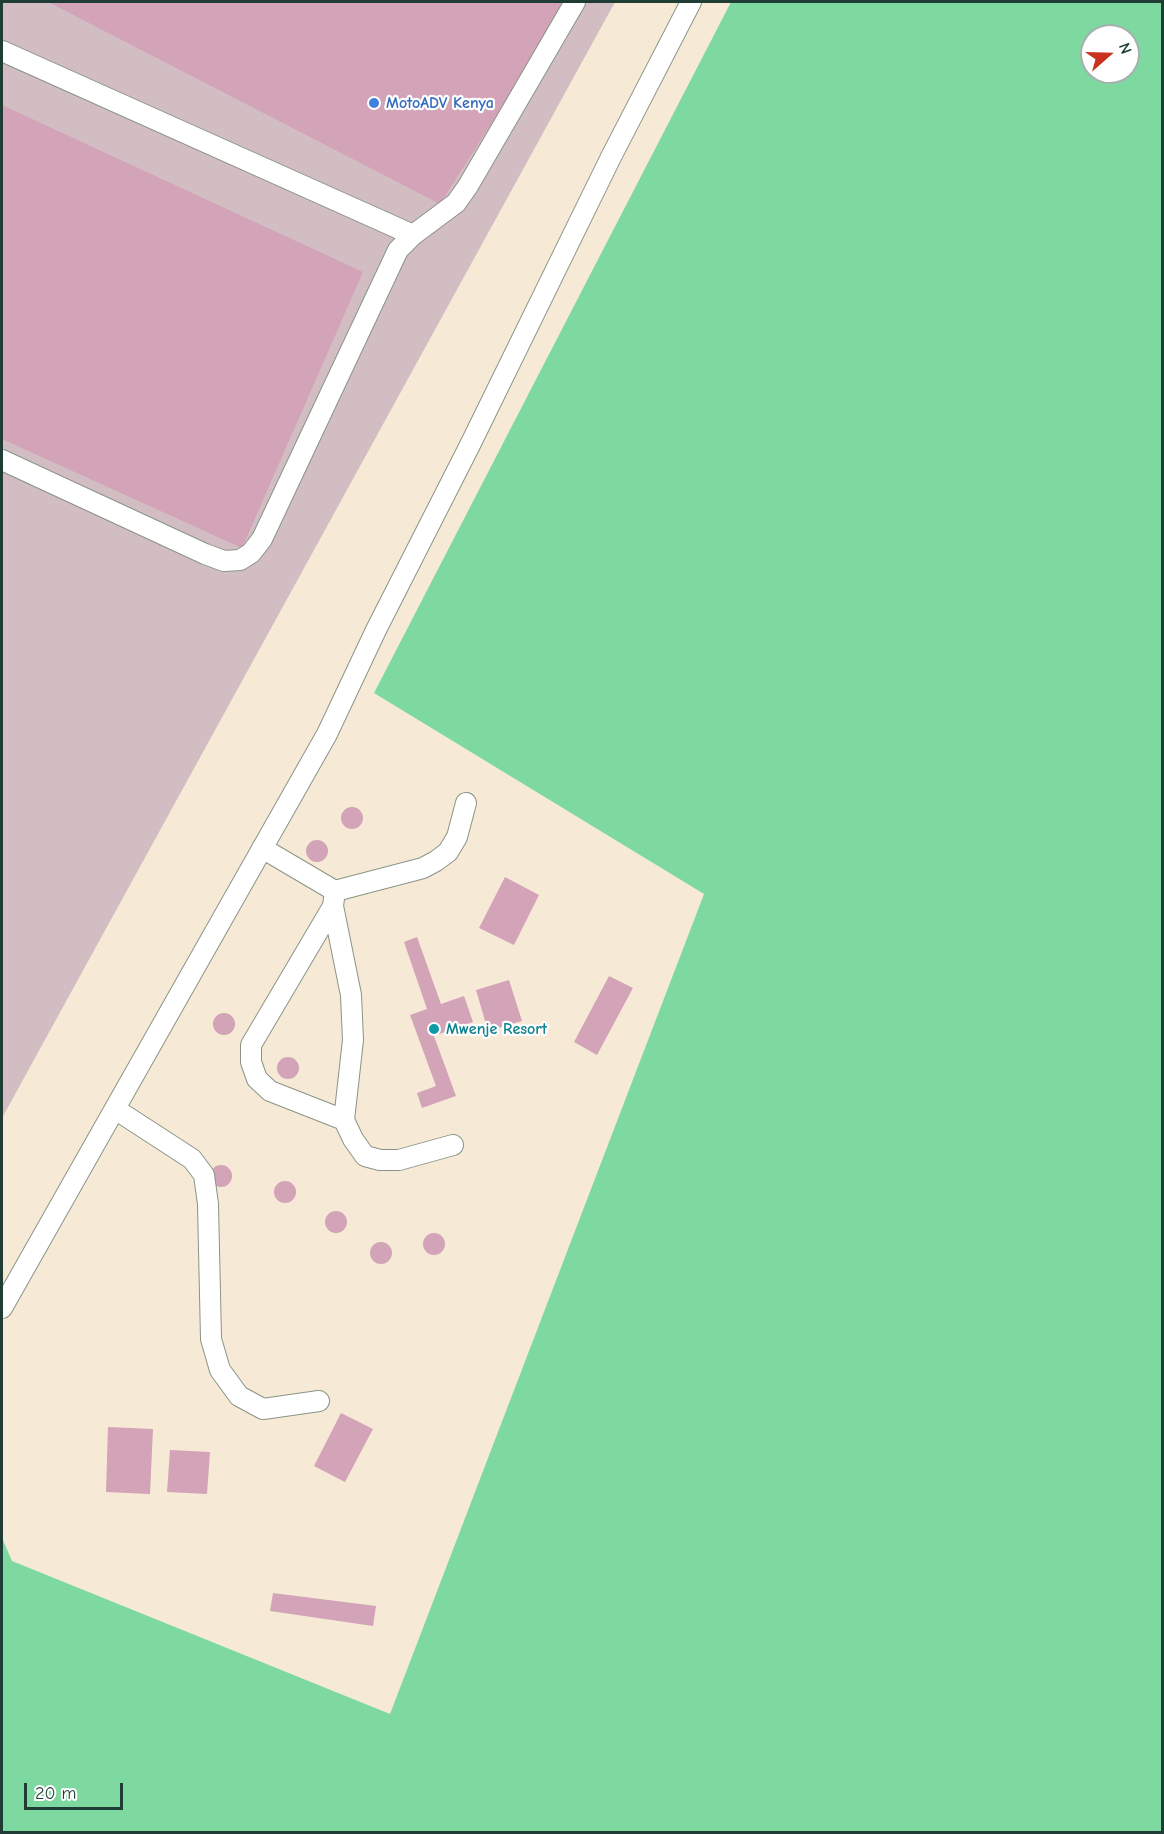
<!DOCTYPE html>
<html>
<head>
<meta charset="utf-8">
<style>
  body { margin:0 }
  #map { position:relative; width:1164px; height:1834px; overflow:hidden; background:#f6ead7; font-family:"Comic Neue",sans-serif }
  canvas { display:block }
  .frame { position:absolute; inset:0; border:3px solid #1f3d34; pointer-events:none }
  .north { position:absolute; left:1080px; top:24px; width:60px; height:60px; box-sizing:border-box; background:#fff; border:2px solid #a5b1ae; border-radius:50%; rotate:70deg; font-size:16px; font-weight:700; line-height:24px; text-align:center; color:#1f3d34 }
  .north::after { content:''; display:block; margin:auto; width:21px; height:27px; background:#c8321e; clip-path:polygon(50% 0,100% 100%,50% 72%,0 100%) }
  .scale { position:absolute; left:24px; top:1783px; width:99px; height:27px; box-sizing:border-box; border:3px solid #1f3d34; border-top:0; padding-left:8px; font-size:18px; line-height:21px; white-space:nowrap; color:#1f3d34; -webkit-text-stroke:4px #fff; paint-order:stroke }
</style>
</head>
<body>
<div id="map">
<canvas width="1164" height="1834"></canvas>
<div class="frame"></div>
<div class="north">N</div>
<div class="scale">20 m</div>
</div>
<script>
const c = document.querySelector('canvas').getContext('2d');
c.lineJoin = 'round';
function fill(path, color) { c.fillStyle = color; c.fill(path, 'evenodd'); }
const shape = rows => new Path2D(rows.map(r => 'M' + r).join(''));
function trace(path, color, width, dash) { c.strokeStyle = color; c.lineWidth = width; c.lineCap = dash ? 'butt' : 'round'; c.setLineDash(dash || []); c.stroke(path); }
function drawText(font, color, halo, rows, align = 'center') {
  c.font = font + ' "Comic Neue",sans-serif'; c.lineWidth = 4.5; c.setLineDash([]); c.textBaseline = 'middle'; c.strokeStyle = halo; c.fillStyle = color; for (const [text, x, y, turn = 0] of rows) {
    c.save(); c.translate(x, y); c.rotate((+turn || 0) * Math.PI / 180); c.textAlign = isNaN(turn) ? turn : align; if (halo) c.strokeText(text, 0, 0); c.fillText(text, 0, 0); c.restore();
  }
}
fill(shape([
  [2,2,615,2,2,1118]
]), '#d2bec2');
fill(shape([
  [731,2,1162,2,1162,1832,2,1832,2,1538,12,1561,390,1714,704,894,374,693],
  [1092,36,1128,36,1128,72,1092,72]
]), '#7ed9a0');
fill(shape([
  [48,2,569,2,440,204],
  [2,105,363,272,242,548,2,439],
  '341 818a11 11 0 1 1 22 0a11 11 0 1 1-22 0Z',
  '306 851a11 11 0 1 1 22 0a11 11 0 1 1-22 0Z',
  [505,877,539,895,514,945,479,928],
  [417,937,441,1004,464,996,473,1022,434,1036,456,1096,422,1108,417,1093,436,1086,410,1015,427,1009,404,942],
  [609,976,633,988,597,1055,574,1042],
  [509,980,522,1021,488,1031,476,990],
  '213 1024a11 11 0 1 1 22 0a11 11 0 1 1-22 0Z',
  '277 1068a11 11 0 1 1 22 0a11 11 0 1 1-22 0Z',
  '210 1176a11 11 0 1 1 22 0a11 11 0 1 1-22 0Z',
  '274 1192a11 11 0 1 1 22 0a11 11 0 1 1-22 0Z',
  '325 1222a11 11 0 1 1 22 0a11 11 0 1 1-22 0Z',
  '423 1244a11 11 0 1 1 22 0a11 11 0 1 1-22 0Z',
  '370 1253a11 11 0 1 1 22 0a11 11 0 1 1-22 0Z',
  [341,1413,373,1429,345,1482,314,1466],
  [108,1427,153,1429,150,1494,106,1492],
  [170,1450,210,1452,207,1494,167,1492],
  [273,1593,376,1606,373,1626,270,1611]
]), '#d3a3b7');
const lane = shape([
  [2,51,413,235],
  [2,460,205,554,224,561,240,560,251,553,262,539,398,250,413,235,456,203,468,186,575,2],
  [262,848,335,891,423,868,436,861,448,852,457,837,466,803],
  [335,891,333,906,251,1045,251,1062,257,1079,270,1091,344,1120],
  [333,906,351,995,353,1040,344,1120,353,1139,365,1156,380,1160,399,1160,453,1145],
  [115,1109,192,1159,204,1175,208,1204,211,1339,220,1370,239,1396,263,1409,319,1401],
  [2,1308,327,734,376,630,470,445,611,157,691,2]
]);
trace(lane, '#8a9486', 22);
trace(lane, '#fff', 20);
for (const [x, y, r, color] of [
  [374,103,6,"#3f7fe0"],
  [434,1029,6,"#0f9aa8"]
]) { const dot = new Path2D(); dot.arc(x, y, r, 0, 2 * Math.PI); c.fillStyle = color; c.fill(dot); trace(dot, '#fff', 2); }
drawText('bold 16px', '#366cbe', '#fff', [
  ["MotoADV Kenya",386,103]
], 'left');
drawText('bold 16px', '#0d838f', '#fff', [
  ["Mwenje Resort",446,1029]
], 'left');
</script>
</body>
</html>
